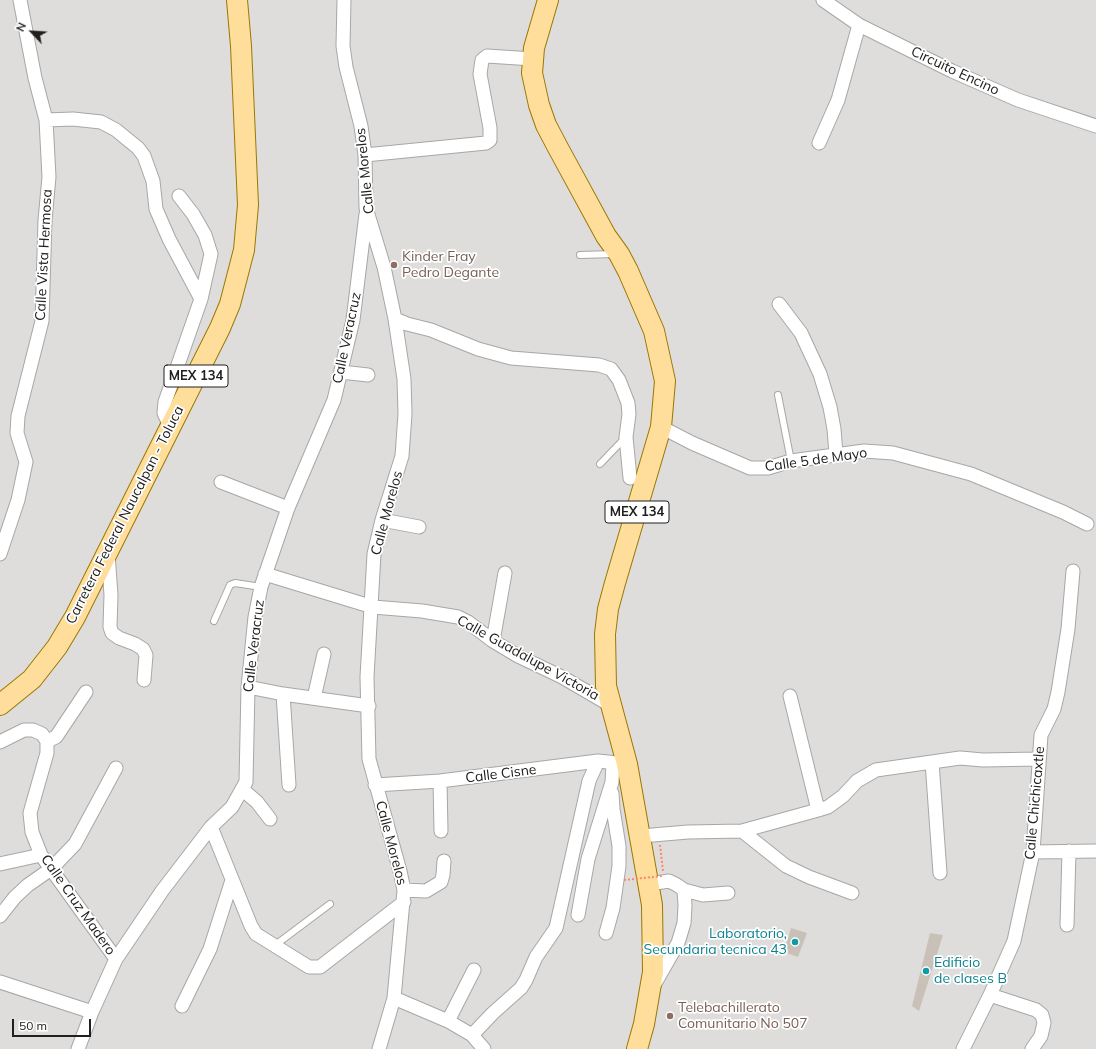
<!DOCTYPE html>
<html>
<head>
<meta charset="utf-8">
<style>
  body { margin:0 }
  #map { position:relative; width:1096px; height:1049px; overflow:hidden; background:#f1eee5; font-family:Mulish,sans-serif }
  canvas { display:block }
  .north { position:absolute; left:12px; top:12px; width:40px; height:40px; -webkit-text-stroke:3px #fff; paint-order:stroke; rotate:295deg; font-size:11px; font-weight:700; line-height:16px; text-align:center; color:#202020 }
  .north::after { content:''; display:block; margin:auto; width:14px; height:18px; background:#202020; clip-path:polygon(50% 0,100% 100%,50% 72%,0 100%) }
  .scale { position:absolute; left:12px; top:1019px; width:79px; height:18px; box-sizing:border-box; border:2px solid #202020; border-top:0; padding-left:5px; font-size:12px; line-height:14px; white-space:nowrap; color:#202020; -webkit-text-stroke:3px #fff; paint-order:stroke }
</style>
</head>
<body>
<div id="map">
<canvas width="1096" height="1049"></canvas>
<div class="north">N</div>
<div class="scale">50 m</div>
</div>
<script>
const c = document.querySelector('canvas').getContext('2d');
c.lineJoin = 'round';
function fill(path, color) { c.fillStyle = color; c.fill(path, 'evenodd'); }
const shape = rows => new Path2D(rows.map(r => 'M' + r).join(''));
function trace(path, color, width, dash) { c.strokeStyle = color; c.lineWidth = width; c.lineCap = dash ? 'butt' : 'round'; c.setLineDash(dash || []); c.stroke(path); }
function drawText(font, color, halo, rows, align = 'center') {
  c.font = font + ' Mulish,sans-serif'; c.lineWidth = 3.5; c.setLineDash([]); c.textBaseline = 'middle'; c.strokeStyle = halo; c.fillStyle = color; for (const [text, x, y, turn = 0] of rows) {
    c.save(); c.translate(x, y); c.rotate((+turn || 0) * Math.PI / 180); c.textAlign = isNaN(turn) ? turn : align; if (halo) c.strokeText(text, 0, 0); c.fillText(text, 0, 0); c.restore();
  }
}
fill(shape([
  [0,0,1096,0,1096,1049,0,1049]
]), '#dedddc');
fill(shape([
  [791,928,807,933,798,957,784,952],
  [930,933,943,935,919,1011,912,1006]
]), '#c9c1b8');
const service = shape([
  [580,255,614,254],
  [778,395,791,461],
  [600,464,625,438],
  [214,621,230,585,235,583,261,587],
  [274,946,330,904]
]);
const minor = shape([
  [344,0,343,46,346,67,361,126,365,155,366,208,384,267,395,319,404,379,405,414,402,456,382,520,374,554,367,677,369,759,400,871,404,890,394,998,379,1049],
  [823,0,859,25,952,71,1018,100,1096,126],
  [46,120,73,119,101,122,116,130,138,148,144,156,153,181,156,209,169,239,201,299],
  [819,143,838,100,859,25],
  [365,155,486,143,490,140,490,128,480,74,482,60,487,56,533,59],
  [779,304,801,333,820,374,830,407,834,429,836,454],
  [395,319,407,324,431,330,478,349,511,358,599,365,611,369,619,380,628,403,629,414,626,437,630,478],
  [341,372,368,375],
  [170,426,164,413,165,402,201,299,211,254,205,235,193,214,179,196],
  [661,427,692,443,750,468,768,468,791,461,864,451,893,453,971,474,1063,512,1087,524],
  [221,482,288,508],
  [382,520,419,527],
  [0,554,18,500,26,462,17,433,18,416,42,321,45,220,49,177,46,120,35,78,20,0],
  [108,554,111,595,110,627,112,633,119,638,135,644,143,649,146,655,144,680],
  [265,574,373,607,422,611,458,617,468,622,493,641,518,656,562,677,610,705],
  [493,641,505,573],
  [248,687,283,694,369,706],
  [283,694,289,785],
  [790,696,818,810],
  [314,698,324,654],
  [47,741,56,737,86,692],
  [0,742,24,730,33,730,42,734,47,741,47,753,30,813,32,832,41,855,116,959],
  [932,762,940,873],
  [440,781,441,831],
  [375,785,440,781,598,761,627,764],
  [243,790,257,802,270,819],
  [211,827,251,926,256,934,309,967,320,967,404,902],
  [742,831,786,866,809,877,852,893],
  [641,836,688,832,742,831,818,810,828,807,843,796,857,781,876,770,960,758,983,760,1039,759],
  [1033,852,1096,851],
  [0,864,41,855],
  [649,884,669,881,677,885,684,890,685,906,684,923,678,943,654,985],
  [404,890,426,891,441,882,443,875,444,861],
  [684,890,703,895,728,893],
  [578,915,588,859,612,782,613,763],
  [0,916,15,897,28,885,51,869,75,844,116,768],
  [1067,925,1069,851],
  [606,933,613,908,619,866,619,846,613,809,612,793],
  [0,982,92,1012],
  [990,995,1036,1010,1042,1015,1044,1023,1041,1036,1032,1049],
  [394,998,448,1021,472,1035,484,1049],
  [182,1006,210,949,232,880],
  [448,1021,474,970],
  [472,1035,493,1013,521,988,526,980,536,957,556,928,589,781,598,761],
  [78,1049,92,1012,116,959,162,891,211,827,232,807,246,782,248,687,255,617,261,587,288,508,334,400,353,320,366,214],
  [963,1049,990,995,1014,941,1033,852,1041,735,1054,709,1058,692,1068,629,1073,571]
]);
const primary = shape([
  [548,0,534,48,532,73,539,105,546,125,557,146,606,236,619,254,628,271,654,331,665,381,661,427,615,583,608,609,605,634,606,686,627,764,652,905,653,972,644,1024,637,1049],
  [0,705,32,679,57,647,75,617,220,328,230,304,244,250,248,205,241,46,237,0]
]);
trace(service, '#a7a7a7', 8);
trace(minor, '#a7a7a7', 15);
trace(primary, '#9b7800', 22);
trace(shape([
  [660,845,663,871]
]), '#ff8768', 2, [2, 2]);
trace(service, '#fff', 6);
trace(minor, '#fff', 13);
trace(primary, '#ffde9c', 20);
trace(shape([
  [624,880,663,876]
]), '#ff8768', 2, [2, 2]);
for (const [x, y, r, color] of [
  [394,265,4,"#8d6e63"],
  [795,942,4,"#0f9aa8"],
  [926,971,4,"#0f9aa8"],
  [670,1016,4,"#8d6e63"]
]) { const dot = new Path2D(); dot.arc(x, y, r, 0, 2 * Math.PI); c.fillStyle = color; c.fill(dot); trace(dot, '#fff', 1.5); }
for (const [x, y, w] of [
  [196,376,64],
  [637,512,64]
]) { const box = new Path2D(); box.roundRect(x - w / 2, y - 11, w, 22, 3); c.fillStyle = '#fff'; c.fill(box); trace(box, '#202020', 1); }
drawText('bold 13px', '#202020', null, [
  ["MEX 134",196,376],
  ["MEX 134",637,512]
]);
drawText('14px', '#202020', '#fff', [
  ["Circuito Encino",955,71,25],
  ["Calle Morelos",365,171,-96],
  ["Calle Vista Hermosa",44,255,-87],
  ["Calle Veracruz",347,338,-78],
  ["Calle 5 de Mayo",816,460,-8],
  ["Calle Morelos",387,513,-75],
  ["Carretera Federal Naucalpan - Toluca",125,515,-63],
  ["Calle Veracruz",254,646,-83],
  ["Calle Guadalupe Victoria",528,658,29],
  ["Calle Cisne",501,774,-7],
  ["Calle Chichicaxtle",1035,803,-85],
  ["Calle Morelos",391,843,75],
  ["Calle Cruz Madero",78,905,55]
]);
drawText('14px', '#785e54', '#fff', [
  ["Kinder Fray",402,257],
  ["Pedro Degante",402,273],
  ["Telebachillerato",678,1008],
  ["Comunitario No 507",678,1024]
], 'left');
drawText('14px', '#0d838f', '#fff', [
  ["Laboratorio,",787,934],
  ["Secundaria tecnica 43",787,950],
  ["Edificio",934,963,"left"],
  ["de clases B",934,979,"left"]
], 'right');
</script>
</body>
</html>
